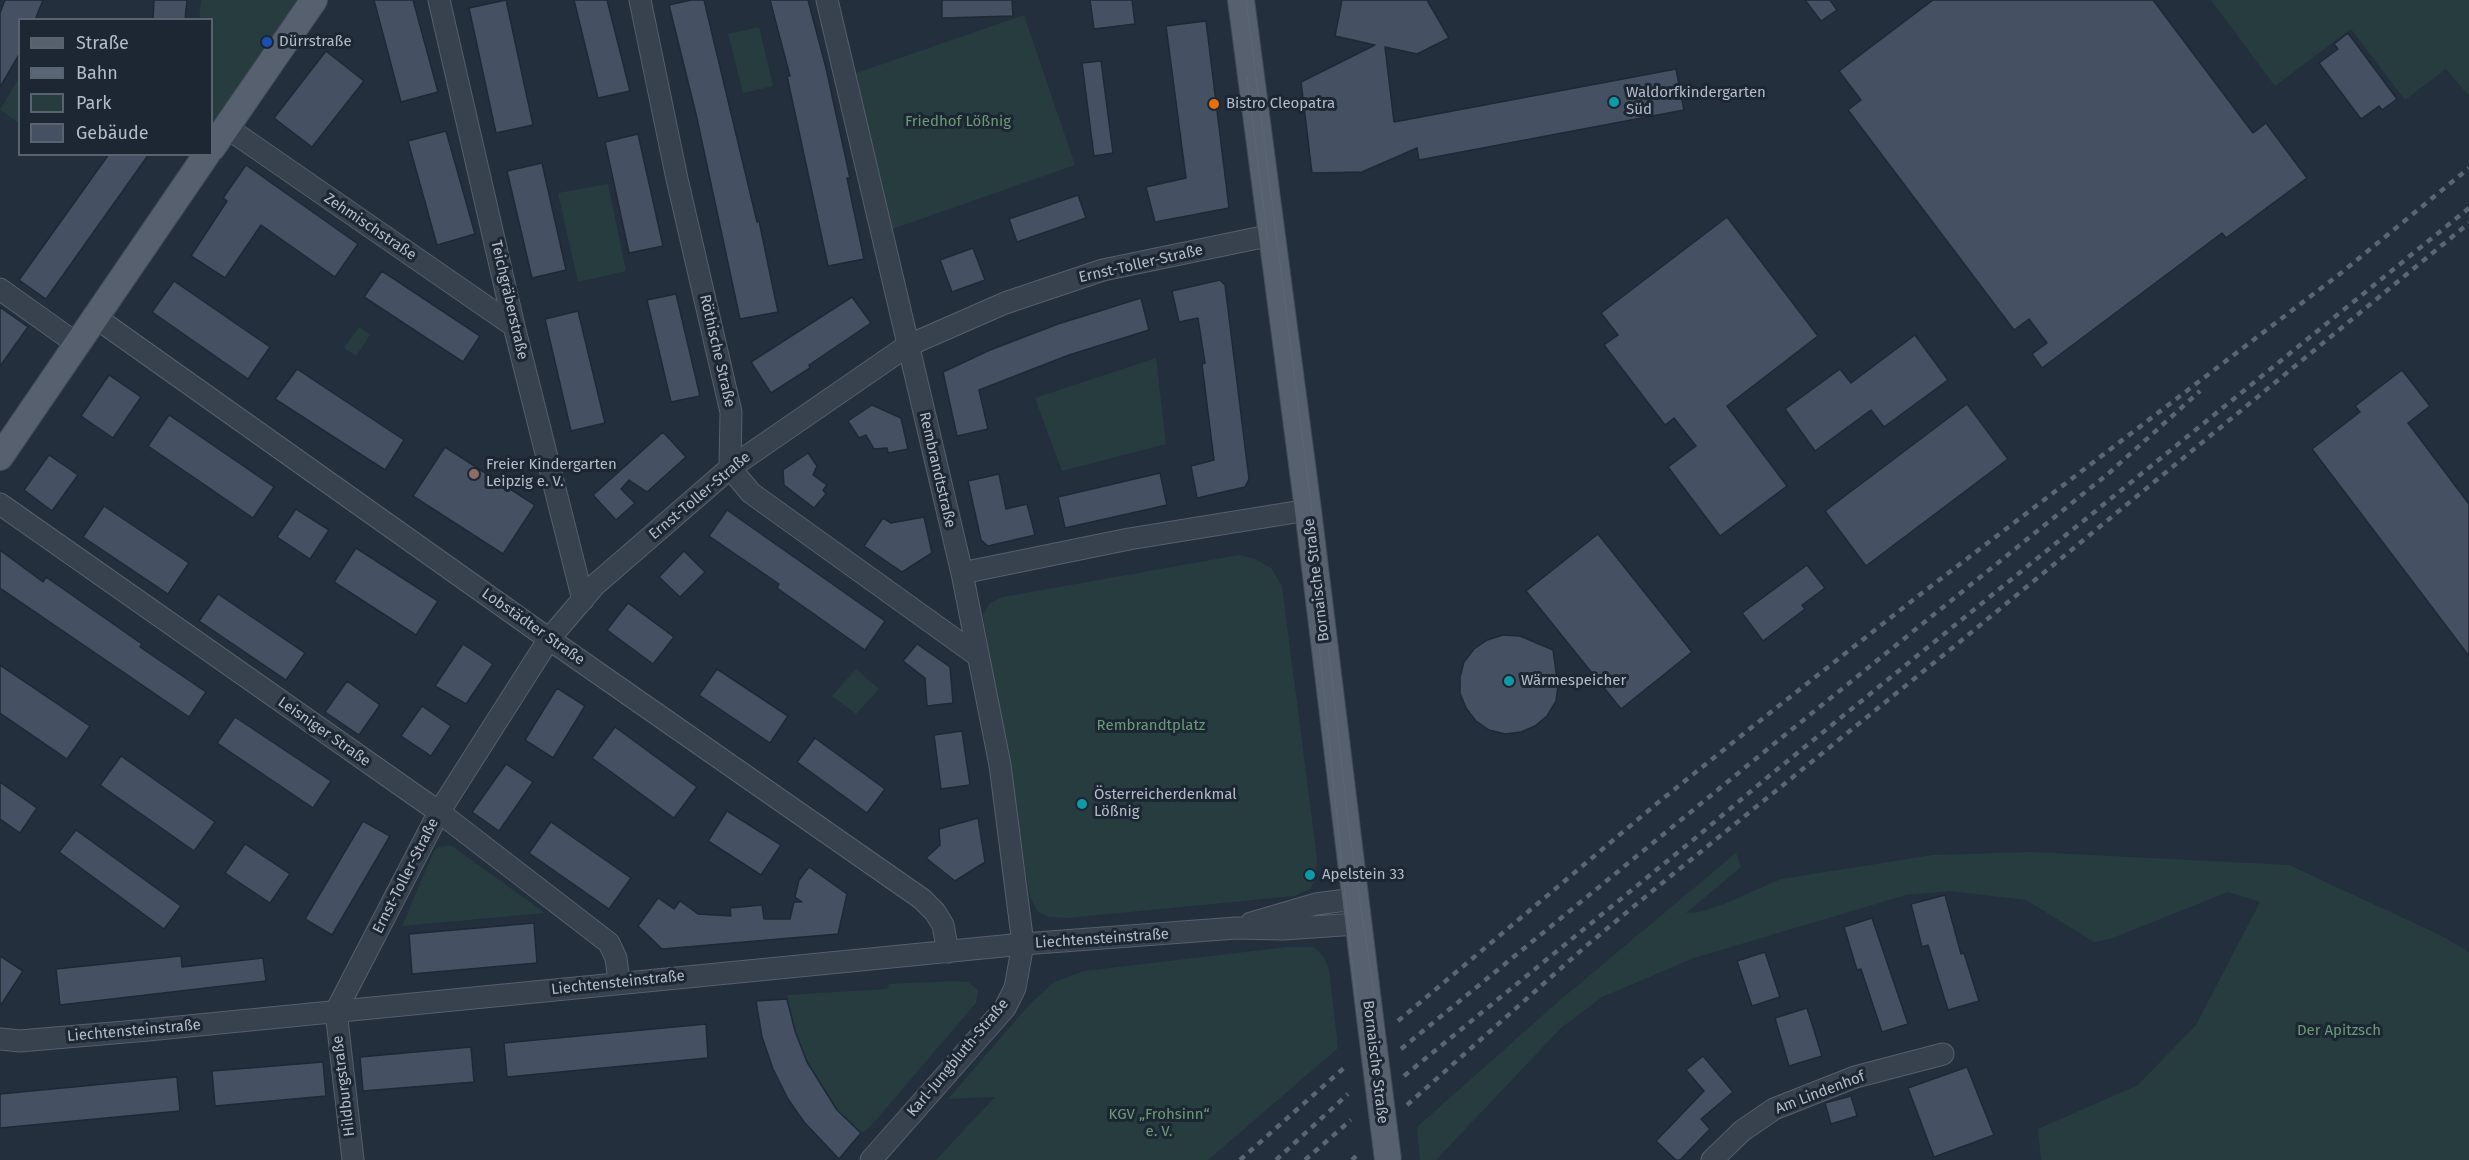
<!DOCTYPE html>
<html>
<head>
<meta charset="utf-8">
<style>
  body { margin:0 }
  #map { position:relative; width:2469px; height:1160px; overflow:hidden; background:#242f3e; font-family:"Fira Sans",sans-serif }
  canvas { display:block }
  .legend { position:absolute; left:18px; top:18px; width:195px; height:138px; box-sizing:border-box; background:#1d2633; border:2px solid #59626f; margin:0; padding:8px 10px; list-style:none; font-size:18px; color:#b4bcc9 }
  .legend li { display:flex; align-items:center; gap:12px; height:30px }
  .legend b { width:30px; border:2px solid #59626f }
</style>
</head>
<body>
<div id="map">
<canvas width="2469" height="1160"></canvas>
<ul class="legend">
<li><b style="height:8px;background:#56606e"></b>Straße</li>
<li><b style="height:8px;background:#5a6575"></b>Bahn</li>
<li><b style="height:16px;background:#263c3f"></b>Park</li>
<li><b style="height:16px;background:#455162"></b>Gebäude</li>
</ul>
</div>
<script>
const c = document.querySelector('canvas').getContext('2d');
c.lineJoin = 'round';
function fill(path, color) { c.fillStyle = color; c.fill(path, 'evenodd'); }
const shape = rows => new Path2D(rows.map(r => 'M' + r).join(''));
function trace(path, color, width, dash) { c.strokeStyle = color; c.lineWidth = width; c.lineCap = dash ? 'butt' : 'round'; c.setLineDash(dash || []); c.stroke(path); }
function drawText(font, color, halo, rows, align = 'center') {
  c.font = font + ' "Fira Sans",sans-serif'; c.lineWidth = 6; c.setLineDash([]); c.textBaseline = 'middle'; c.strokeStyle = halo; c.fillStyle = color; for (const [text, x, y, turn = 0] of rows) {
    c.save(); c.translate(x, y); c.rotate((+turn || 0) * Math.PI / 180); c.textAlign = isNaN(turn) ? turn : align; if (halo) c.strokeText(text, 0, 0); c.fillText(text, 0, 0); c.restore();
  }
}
fill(shape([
  [201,0,314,0,226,127,212,120,212,20,199,20],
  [2211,0,2469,0,2469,96,2446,69,2405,100,2351,29,2275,86],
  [1024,15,1075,165,881,233,845,77],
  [759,27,773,86,743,93,728,34],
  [19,78,19,123,0,110],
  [608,184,626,271,578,282,558,193],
  [359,327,370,335,356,356,344,348],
  [1156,358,1166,444,1062,471,1035,398],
  [1239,555,1255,559,1271,568,1282,586,1317,859,1316,878,1310,889,1294,896,1068,918,1049,917,1038,912,1030,897,983,615,990,603,1003,597],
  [856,669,879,689,856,714,832,696],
  [450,845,456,849,545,913,402,926,434,851,438,847],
  [2031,852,2289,865,2442,936,2469,952,2469,1160,2041,1160,2038,1129,2138,1085,2196,1025,2260,902,2228,892,2110,939,2094,942,2026,900,1950,891,1906,895,1694,958,1602,997,1561,1028,1436,1160,1420,1160,1417,1127,1560,1000,1736,853,1741,867,1686,913,1699,912,1724,904,1781,879,1933,855],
  [1287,947,1314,947,1324,957,1329,970,1338,1048,1208,1160,936,1160,995,1097,948,1099,1029,1005,1054,982,1084,971],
  [953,981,968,982,978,990,976,1003,870,1127,861,1133,837,1110,807,1063,795,1031,787,995,887,989,889,984]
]), '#263c3f');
const building = shape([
  [5,0,43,0,35,20,20,20,20,53,0,87,0,13,5,0],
  [154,0,187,0,185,20,153,20,154,0],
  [374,0,413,0,438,92,401,102,374,0],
  [506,0,533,125,496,133,469,8,506,0],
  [574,0,607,0,630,91,598,98,574,0],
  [691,0,704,0,757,222,759,221,778,312,740,319,696,114,669,5,691,0],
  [770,0,808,0,826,68,850,178,847,178,864,259,828,266,787,76,790,76,770,0],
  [942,0,1012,0,1013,16,942,18,942,0],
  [1090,0,1132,0,1135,24,1094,29,1090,0],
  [1342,0,1427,0,1449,38,1417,54,1385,47,1394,122,1676,69,1684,110,1419,160,1417,148,1362,172,1312,173,1301,82,1375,45,1335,36,1342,0],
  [1805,0,1830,0,1837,10,1821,21,1805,0],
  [1933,0,2153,0,2253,133,2266,123,2307,178,2226,238,2222,233,2042,368,2032,354,2047,343,2029,319,2014,330,1848,110,1861,100,1839,71,1933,0],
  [1206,21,1229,208,1155,222,1146,187,1186,178,1166,26,1206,21],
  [2348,33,2397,99,2382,110,2379,106,2361,119,2319,63,2338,49,2334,44,2348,33],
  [326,51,364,81,312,147,274,118,326,51],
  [1101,61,1113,153,1094,156,1082,63,1101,61],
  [446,131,475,234,437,245,408,141,446,131],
  [638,134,663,246,629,253,605,142,638,134],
  [109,154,149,154,46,299,19,280,109,154],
  [542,163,566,270,532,278,507,171,542,163],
  [246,165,358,244,335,277,261,225,225,278,191,256,227,201,223,198,246,165],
  [1078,195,1086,218,1017,242,1009,219,1078,195],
  [1727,217,1818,336,1727,406,1787,486,1720,536,1668,467,1696,446,1674,418,1665,425,1604,345,1618,335,1601,313,1727,217],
  [973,248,985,280,952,292,940,260,973,248],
  [382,271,480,336,463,362,364,297,382,271],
  [1220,280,1225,285,1249,479,1245,487,1197,498,1191,466,1214,460,1202,364,1205,363,1198,318,1179,322,1172,291,1220,280],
  [174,281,270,347,248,379,152,312,174,281],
  [676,294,700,396,671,402,647,300,676,294],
  [852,297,871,323,809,365,810,368,771,393,751,362,852,297],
  [1141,298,1149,330,1069,355,979,390,988,429,957,436,943,372,990,350,1058,324,1141,298],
  [0,307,28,327,0,366,0,307],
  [578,311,605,423,571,431,545,319,578,311],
  [1915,335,1948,380,1884,427,1871,410,1815,451,1785,409,1840,369,1851,383,1915,335],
  [297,369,404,440,385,470,275,399,297,369],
  [2402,370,2430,406,2408,423,2469,504,2469,656,2312,449,2360,412,2355,406,2402,370],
  [109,375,141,397,113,438,81,416,109,375],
  [1967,404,2008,459,1866,566,1825,511,1967,404],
  [872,405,901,418,908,449,888,453,887,448,874,449,866,435,859,438,848,421,872,405],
  [169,415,274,487,253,518,148,446,169,415],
  [663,432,686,457,647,492,629,480,621,489,635,503,616,520,593,495,663,432],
  [445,447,535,505,503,554,413,496,445,447],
  [808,453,817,466,813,475,827,485,823,490,826,494,814,508,784,485,783,470,808,453],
  [49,455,78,475,52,511,24,490,49,455],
  [1160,473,1167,505,1065,528,1058,497,1160,473],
  [999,474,1006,509,1027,504,1035,535,988,546,981,540,968,481,999,474],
  [104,506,189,563,168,594,83,537,104,506],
  [296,509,329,530,310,559,277,537,296,509],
  [727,510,885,621,865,650,777,588,779,584,709,536,727,510],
  [924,517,932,553,902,572,864,546,883,518,891,523,924,517],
  [1598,534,1692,652,1621,709,1526,591,1598,534],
  [356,548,438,601,416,635,334,582,356,548],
  [0,550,43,582,46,577,142,644,140,647,206,692,189,717,0,588,0,550],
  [684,551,705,572,680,597,659,577,684,551],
  [1807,565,1825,588,1802,605,1805,609,1763,641,1742,613,1807,565],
  [218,594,305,653,286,680,199,621,218,594],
  [628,603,674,637,653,664,607,630,628,603],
  [1503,635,1520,636,1553,650,1558,685,1556,701,1547,716,1535,726,1521,732,1505,734,1489,730,1476,721,1466,708,1460,693,1460,677,1464,662,1474,649,1487,640,1503,635],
  [463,644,493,664,466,704,435,686,463,644],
  [917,644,950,667,953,703,927,706,925,678,903,661,917,644],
  [0,665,90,726,67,759,0,713,0,665],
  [717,669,788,716,770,743,699,695,717,669],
  [347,681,380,705,359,735,325,712,347,681],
  [557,688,585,706,553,758,525,740,557,688],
  [422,706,451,726,431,756,401,736,422,706],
  [235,717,331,781,313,808,217,743,235,717],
  [615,727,697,787,674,818,592,758,615,727],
  [962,731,970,785,941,789,934,735,962,731],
  [815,738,885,789,867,813,797,762,815,738],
  [121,756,215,822,194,851,100,785,121,756],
  [506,764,533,782,499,831,472,812,506,764],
  [0,782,37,808,20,833,0,819,0,782],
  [727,811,781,845,761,875,708,841,727,811],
  [978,818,985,862,955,881,926,858,940,845,939,829,978,818],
  [363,821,390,836,332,935,305,919,363,821],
  [551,822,631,878,609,909,529,853,551,822],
  [76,830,181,906,164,929,59,852,76,830],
  [245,844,290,874,270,903,225,873,245,844],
  [809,867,847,894,838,934,662,949,638,926,658,898,674,909,680,901,698,914,731,916,730,908,762,905,764,919,790,919,794,902,802,902,795,897,799,880,809,867],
  [1945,895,1961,954,1964,953,1979,1001,1948,1010,1928,945,1922,947,1911,904,1945,895],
  [1872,918,1908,1024,1882,1032,1861,969,1857,970,1844,927,1872,918],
  [534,923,537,963,412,974,409,934,534,923],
  [1765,952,1780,997,1752,1006,1737,961,1765,952],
  [0,956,23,971,0,1006,0,956],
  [181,956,182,967,263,958,266,981,60,1005,56,969,181,956],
  [787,999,795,1031,807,1062,837,1110,861,1133,839,1159,804,1122,788,1099,773,1069,762,1037,756,1001,787,999],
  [1807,1008,1822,1056,1789,1066,1775,1018,1807,1008],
  [706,1024,708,1058,507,1077,504,1043,706,1024],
  [471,1047,474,1082,363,1091,360,1057,471,1047],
  [1703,1056,1733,1092,1701,1119,1710,1129,1680,1160,1676,1160,1656,1141,1704,1091,1686,1070,1703,1056],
  [323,1062,326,1096,215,1106,212,1071,323,1062],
  [1967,1067,1994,1135,1934,1157,1908,1088,1967,1067],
  [177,1077,180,1111,0,1128,0,1094,177,1077],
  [1851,1096,1857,1116,1831,1124,1825,1103,1851,1096]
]);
fill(building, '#455162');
trace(building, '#1f2835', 1.5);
const minor = shape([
  [439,0,514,326,583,600],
  [640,0,677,179,731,412,730,468,751,493,978,656],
  [827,0,962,573,1000,765,1023,944,1015,988,1005,1008,871,1160],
  [226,127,514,326],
  [0,289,77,344],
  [95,317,549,639,922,899,935,912,943,925,948,952],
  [0,504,439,812,609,943,616,958,619,982],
  [962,573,1129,539,1308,510],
  [1251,923,1316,904,1354,899],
  [0,1039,20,1041,148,1030,1023,944,1236,928,1283,929,1357,924],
  [353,1160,336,1011,439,812,549,639,595,585,730,468,907,346,1005,303,1103,270,1272,235],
  [1712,1160,1742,1131,1774,1109,1855,1077,1943,1054]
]);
const major = shape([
  [1241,0,1308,510,1370,1018],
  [212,148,314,0],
  [0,457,207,154]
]);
trace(minor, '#565f6c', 23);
trace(major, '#414a57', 28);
trace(minor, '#38414e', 21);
trace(major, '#56606e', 26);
trace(shape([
  [1246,0,1318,558,1350,837,1377,1012,1396,1160],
  [1247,77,1268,241],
  [1313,586,1359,1028,1375,1160]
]), '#5a6575', 1.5);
trace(shape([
  [1398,1021,1655,805,1752,727,1913,600,2341,273,2469,168],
  [1401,1049,1775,743,2109,473,2200,391],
  [1404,1076,1693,840,1769,776,2469,208],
  [1407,1105,1586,946,1656,888,1962,640,2469,223],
  [1240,1160,1345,1067],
  [1276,1160,1348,1094],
  [1305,1160,1351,1120],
  [1352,1160,1356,1156]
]), '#5a6575', 4.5, [6, 6]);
const majorBridge = shape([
  [1370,1018,1388,1160]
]);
trace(majorBridge, '#414a57', 28, []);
trace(majorBridge, '#56606e', 26);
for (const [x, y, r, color] of [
  [267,42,6,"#1a4fb4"],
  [1614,102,6,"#0f9aa8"],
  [1214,104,6,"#e8710a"],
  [474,474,6,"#8d6e63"],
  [1509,681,6,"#0f9aa8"],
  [1082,804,6,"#0f9aa8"],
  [1310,875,6,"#0f9aa8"]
]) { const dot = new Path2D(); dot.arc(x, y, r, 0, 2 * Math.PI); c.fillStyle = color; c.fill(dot); trace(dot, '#1d2633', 2); }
drawText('15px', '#b4bcc9', '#1d2633', [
  ["Dürrstraße",279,42],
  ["Waldorfkindergarten",1626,93],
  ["Süd",1626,110],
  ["Bistro Cleopatra",1226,104],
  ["Freier Kindergarten",486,465],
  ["Leipzig e. V.",486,482],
  ["Wärmespeicher",1521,681],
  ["Österreicherdenkmal",1094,795],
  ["Lößnig",1094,812],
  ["Apelstein 33",1322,875]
], 'left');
drawText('15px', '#6b9a76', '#1d2633', [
  ["Friedhof Lößnig",958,122],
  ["Rembrandtplatz",1151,726],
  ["Der Apitzsch",2339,1031],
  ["KGV „Frohsinn“",1159,1115],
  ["e. V.",1159,1132]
]);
drawText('15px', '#b4bcc9', '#1d2633', [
  ["Zehmischstraße",370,227,34],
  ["Ernst-Toller-Straße",1141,264,-13],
  ["Teichgräberstraße",509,300,77],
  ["Röthische Straße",717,351,77],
  ["Rembrandtstraße",937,470,77],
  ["Ernst-Toller-Straße",700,496,-40],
  ["Bornaische Straße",1317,580,-97],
  ["Lobstädter Straße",533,627,35],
  ["Leisniger Straße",324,732,35],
  ["Ernst-Toller-Straße",406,876,-63],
  ["Liechtensteinstraße",1102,939,-4],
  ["Liechtensteinstraße",618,983,-6],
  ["Liechtensteinstraße",134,1031,-5],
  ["Karl-Jungbluth-Straße",958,1058,-50],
  ["Bornaische Straße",1375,1062,83],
  ["Hildburgstraße",344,1086,-97],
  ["Am Lindenhof",1820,1093,-21]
]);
</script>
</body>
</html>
